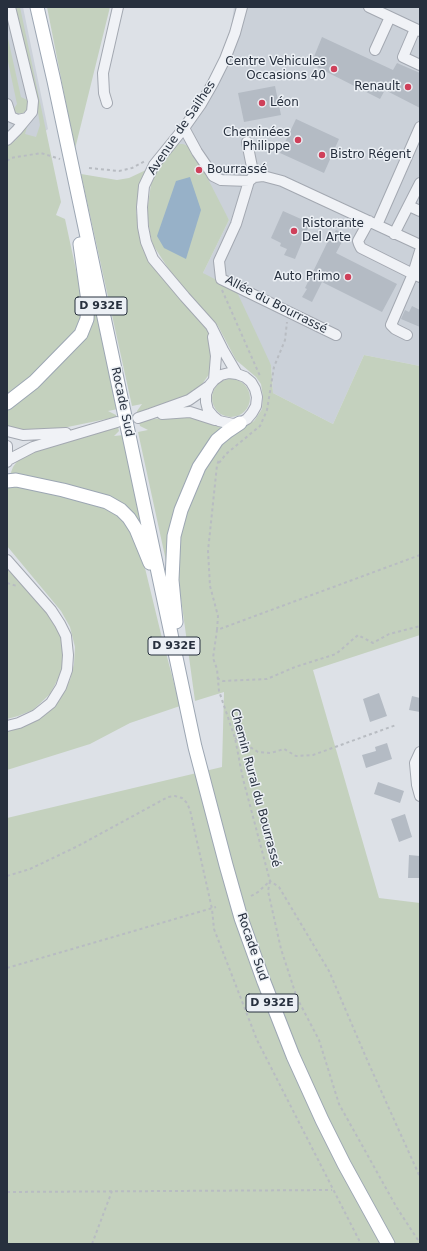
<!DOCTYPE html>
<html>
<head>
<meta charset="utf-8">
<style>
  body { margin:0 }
  #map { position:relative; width:427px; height:1251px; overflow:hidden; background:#dde1e7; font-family:"DejaVu Sans",sans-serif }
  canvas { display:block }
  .frame { position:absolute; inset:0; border:8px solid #27303e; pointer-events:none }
</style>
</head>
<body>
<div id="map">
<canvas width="427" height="1251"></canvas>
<div class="frame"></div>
</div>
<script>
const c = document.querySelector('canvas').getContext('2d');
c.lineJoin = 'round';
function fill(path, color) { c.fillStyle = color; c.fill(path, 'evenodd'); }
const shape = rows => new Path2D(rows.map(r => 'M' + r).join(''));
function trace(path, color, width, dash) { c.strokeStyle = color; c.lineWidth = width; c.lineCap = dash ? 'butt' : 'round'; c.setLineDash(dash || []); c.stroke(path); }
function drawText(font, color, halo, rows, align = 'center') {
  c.font = font + ' "DejaVu Sans",sans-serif'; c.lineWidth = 3; c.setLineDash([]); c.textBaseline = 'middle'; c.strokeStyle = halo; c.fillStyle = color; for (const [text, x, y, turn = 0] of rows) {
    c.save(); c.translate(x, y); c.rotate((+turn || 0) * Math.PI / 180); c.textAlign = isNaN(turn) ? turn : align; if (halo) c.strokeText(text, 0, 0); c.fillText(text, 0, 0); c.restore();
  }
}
fill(shape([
  [7,7,23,7,48,129,7,162],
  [234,7,420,7,420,366,364,355,333,424,273,393,271,365,203,273,229,220,178,144,225,71]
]), '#cbd1d9');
fill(shape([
  [13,7,20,7,61,202,56,215,65,219,84,307,79,330,7,399,7,146,16,140,26,126,27,127,25,134,36,137,40,125,36,99],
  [47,7,110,7,75,149],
  [7,34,21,97,29,101,29,107,22,114,17,113,13,110,17,104,7,57],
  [178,144,183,144,192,148,229,220,203,273,236,290,271,365,273,393,333,424,364,355,420,366,420,635,313,670,379,898,420,903,420,1244,7,1244,7,818,222,767,224,692,195,701,180,591,177,549,184,519,204,470,223,439,254,421,262,409,263,397,261,384,256,377,236,360,218,326,175,278,166,265,153,245,150,233,147,212,151,184,162,161,174,146],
  [146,170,139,188,136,211,141,239,204,325,211,337,213,347,210,373,200,387,189,396,155,408,137,413,137,411,142,404,132,406,81,174,117,180,129,178],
  [92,301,96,301,118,409,108,411,116,415,116,417,58,429,18,430,7,427,7,408,73,350],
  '212 398a19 19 0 1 1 38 0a19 19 0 1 1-38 0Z',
  [191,416,209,421,222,428,214,438,167,561,166,561,138,432,148,430,140,426,139,422,165,417],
  [118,427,119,431,114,436,124,435,142,524,140,523,133,514,58,483,26,475,16,474,10,475,13,467,18,460,26,454,85,434],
  [15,483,98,501,128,521,144,564,161,634,180,706,130,723,90,744,7,770,7,730,31,723,46,714,59,701,70,680,74,664,75,647,70,627,61,611,7,546,7,485],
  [7,566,48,611,58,627,63,642,63,664,59,677,50,694,33,710,18,716,7,719]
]), '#c4d1be');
fill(shape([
  [190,177,201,210,186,259,164,248,157,236,176,181]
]), '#97b1c8');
fill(shape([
  [322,37,393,70,397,63,420,73,420,108,385,90,380,99,311,64],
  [275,86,281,115,244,122,238,93],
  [296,119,339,139,324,173,280,153],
  [283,211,310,223,295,259,284,255,287,249,280,246,281,243,271,238],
  [336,230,346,234,336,253,397,284,382,312,322,282,312,302,302,297,307,289,305,288,330,237,332,238],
  [412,306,420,310,420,327,401,319,405,310,409,312],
  [379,693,387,716,370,722,363,699],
  [412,696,420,698,420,712,409,710],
  [387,743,392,759,366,768,362,755,376,751,375,747],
  [378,782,404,791,400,803,374,794],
  [405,814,412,837,399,842,391,819],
  [409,855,420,856,420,878,408,878]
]), '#b4bbc4');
const minor = shape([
  [369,7,420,31],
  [415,29,403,57,420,65],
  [375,50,390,17],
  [107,103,104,93,103,73,118,7],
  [7,104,11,117,18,120,27,118],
  [184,128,197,152,210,171,213,176,221,180,249,181,254,177,263,176,282,181,420,245],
  [7,140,17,130,32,112,33,101,10,7],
  [247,142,254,177],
  [249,181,236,224,219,261,221,279,336,335],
  [409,206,420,211],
  [369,221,358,241,359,244,361,248,413,274,391,325,395,329,407,335],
  [377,225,420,127],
  [394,234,420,183],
  [420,251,413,274,420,277],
  [213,337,216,356,214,380],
  [237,374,223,350,211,326,185,297,153,259,146,242,143,227,142,207,144,186,154,165,184,128,201,104,213,83,225,59,235,33,242,7],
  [162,414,190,412,215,420],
  [138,418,150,414,189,400,209,386,214,380,221,375,229,373,237,374,245,377,251,382,255,389,257,397,256,406,252,413,247,419,240,423,233,424,219,421,213,416,208,410,206,402,206,394,209,386],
  [7,431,23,435,66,433],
  [7,446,7,462],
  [8,460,33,447,117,422],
  [7,560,51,610,60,624,66,636,68,655,67,670,61,687,51,703,36,715,19,723,7,726],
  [420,752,415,763,417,785,420,796]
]);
const major = shape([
  [37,7,54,81,195,747,226,865,241,918,264,982,293,1056,322,1120,344,1164,388,1244],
  [7,403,34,382,81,334,87,319,88,301,80,244],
  [7,481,16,480,63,490,107,502,121,510,129,518,136,529,150,563],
  [176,622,172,580,174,536,181,510,199,467,217,440,228,431,240,423]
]);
trace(minor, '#a3a8b1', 12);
trace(major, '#9ca6b3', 15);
trace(shape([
  [7,161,11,158,41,153,60,159],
  [89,168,119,171,132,168,145,161],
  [222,290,260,376],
  [219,463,226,454,260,426,267,410,274,367,285,340,287,322],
  [420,555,217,630,213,658,217,669,219,691,235,738,243,779,270,881,279,887,329,971,368,1062,420,1177],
  [7,583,17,586],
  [217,630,218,616,210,586,208,551,217,465,219,460],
  [217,678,223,681,267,679,295,667,336,654,358,635,373,643,389,634,420,626],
  [235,738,258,752,271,753,284,749,296,756,313,755,396,725],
  [7,876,30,869,78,846,168,797,175,796,182,798,187,803,190,810,212,909,214,929,257,1040,361,1244],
  [270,881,268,891,281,949,297,998,319,1040,339,1104,397,1208,420,1243],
  [251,896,258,892,269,882],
  [7,968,216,907],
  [7,1192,332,1190],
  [92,1244,112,1191]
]), '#b8bcc2', 2, [3, 3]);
trace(minor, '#f0f2f6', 10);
trace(major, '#fff', 13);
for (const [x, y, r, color] of [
  [334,69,4,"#cf405a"],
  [408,87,4,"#cf405a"],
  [262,103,4,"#cf405a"],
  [298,140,4,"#cf405a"],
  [322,155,4,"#cf405a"],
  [199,170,4,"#cf405a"],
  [294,231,4,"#cf405a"],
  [348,277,4,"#cf405a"]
]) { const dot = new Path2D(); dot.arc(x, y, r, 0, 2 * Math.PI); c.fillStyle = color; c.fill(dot); trace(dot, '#ecf0f5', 1.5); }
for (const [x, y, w] of [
  [101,306,52],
  [174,646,52],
  [272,1003,52]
]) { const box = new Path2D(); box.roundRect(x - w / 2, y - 9, w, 18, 3); c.fillStyle = '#ecf0f5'; c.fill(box); trace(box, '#27303e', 1); }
drawText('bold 11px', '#27303e', null, [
  ["D 932E",101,306],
  ["D 932E",174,646],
  ["D 932E",272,1003]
]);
drawText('12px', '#27303e', '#ecf0f5', [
  ["Centre Vehicules",326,62],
  ["Occasions 40",326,76],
  ["Renault",400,87],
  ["Léon",270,103,"left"],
  ["Cheminées",290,133],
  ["Philippe",290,147],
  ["Bistro Régent",330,155,"left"],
  ["Bourrassé",207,170,"left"],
  ["Ristorante",302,224,"left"],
  ["Del Arte",302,238,"left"],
  ["Auto Primo",340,277]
], 'right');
drawText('12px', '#27303e', '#ecf0f5', [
  ["Avenue de Sailhes",182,128,-56],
  ["Allée du Bourrassé",276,305,27],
  ["Rocade Sud",122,402,78],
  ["Chemin Rural du Bourrassé",255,788,75],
  ["Rocade Sud",252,947,71]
]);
</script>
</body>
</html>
